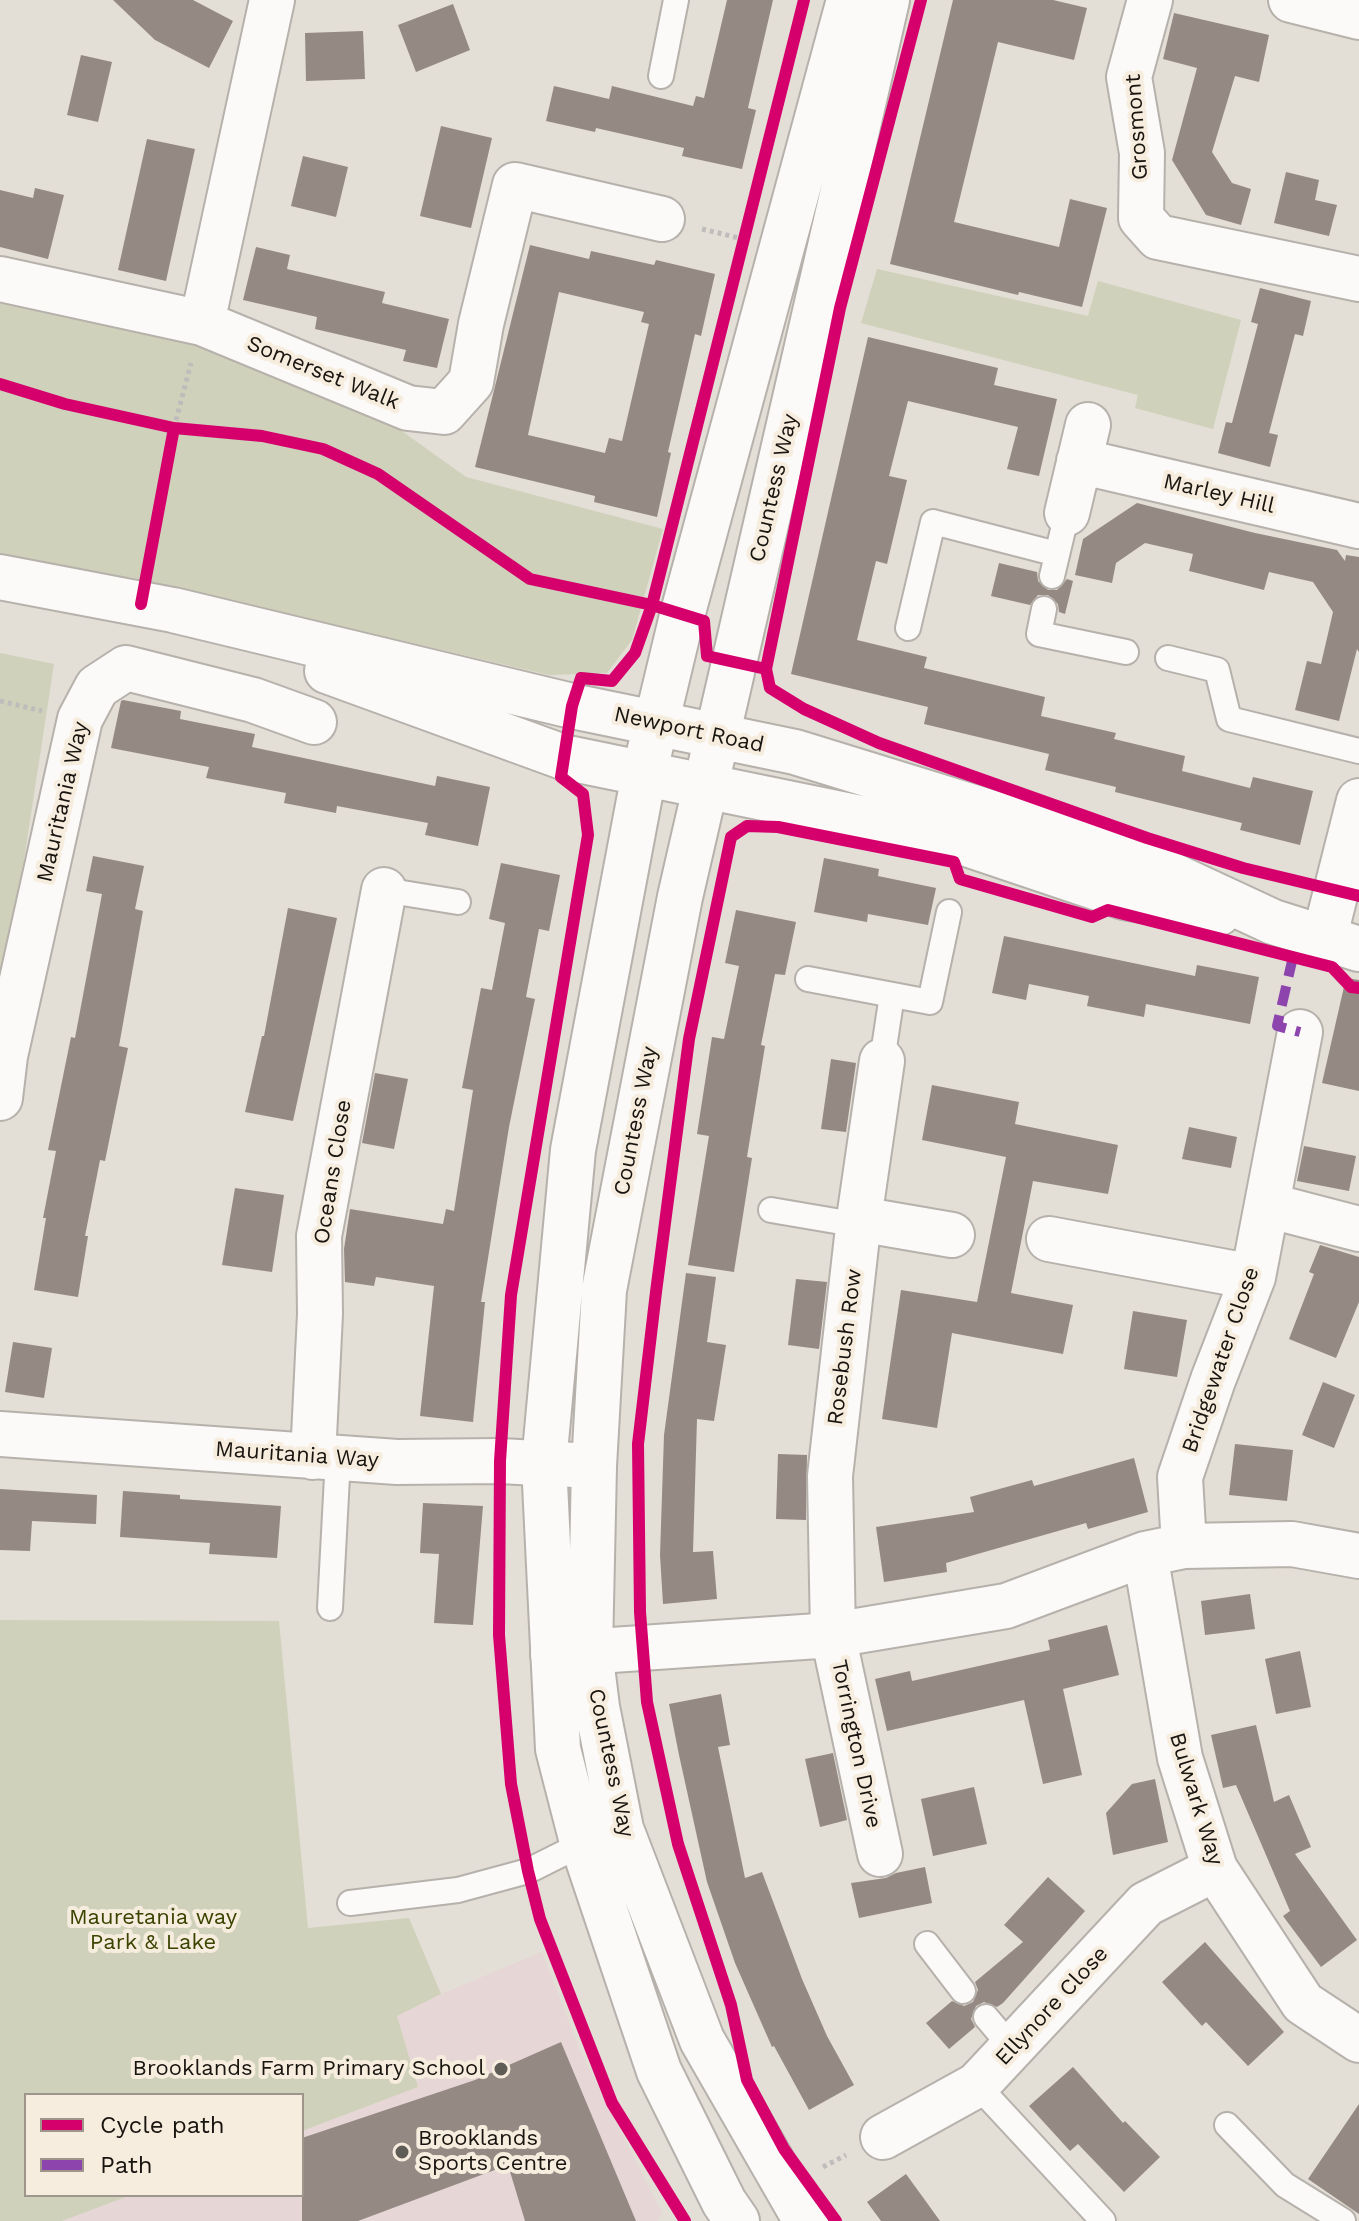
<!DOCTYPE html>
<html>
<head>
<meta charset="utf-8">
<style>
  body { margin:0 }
  #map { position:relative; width:1359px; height:2221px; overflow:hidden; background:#e3ded6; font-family:"Work Sans",sans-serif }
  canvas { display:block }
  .legend { position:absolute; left:24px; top:2093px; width:280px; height:104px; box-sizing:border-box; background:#f7edde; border:2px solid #9e968b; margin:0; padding:10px 14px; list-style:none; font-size:24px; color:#18140f }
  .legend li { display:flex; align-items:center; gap:16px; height:40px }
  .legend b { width:40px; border:2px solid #9e968b }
</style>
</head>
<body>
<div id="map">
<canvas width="1359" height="2221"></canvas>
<ul class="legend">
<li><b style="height:10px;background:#d6006c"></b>Cycle path</li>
<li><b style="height:10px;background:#8e44ad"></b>Path</li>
</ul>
</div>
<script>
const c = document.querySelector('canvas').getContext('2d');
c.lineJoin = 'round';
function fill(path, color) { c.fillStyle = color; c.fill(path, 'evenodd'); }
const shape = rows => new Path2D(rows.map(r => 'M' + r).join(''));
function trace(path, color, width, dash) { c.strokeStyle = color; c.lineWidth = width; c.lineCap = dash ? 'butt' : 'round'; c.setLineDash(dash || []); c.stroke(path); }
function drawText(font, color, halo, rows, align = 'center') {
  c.font = font + ' "Work Sans",sans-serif'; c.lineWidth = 8; c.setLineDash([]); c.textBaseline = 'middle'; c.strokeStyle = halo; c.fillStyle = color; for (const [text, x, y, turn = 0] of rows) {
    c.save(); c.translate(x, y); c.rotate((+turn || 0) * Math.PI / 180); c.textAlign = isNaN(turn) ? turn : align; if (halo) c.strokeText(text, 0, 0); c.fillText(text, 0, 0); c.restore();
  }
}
fill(shape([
  [542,1952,580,2051,662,2213,657,2221,62,2221,131,2195,302,2195,302,2131,418,2087,397,2016,441,1994]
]), '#e6d6d6');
fill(shape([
  [877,269,1088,316,1098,281,1241,320,1213,429,1135,408,1138,395,861,323],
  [0,297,182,335,399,429,466,477,663,529,632,640,607,673,549,675,134,578,0,563],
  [0,653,54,664,0,1016],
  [0,1620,279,1621,308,1928,409,1918,441,1994,397,2016,418,2087,302,2131,302,2095,26,2095,26,2195,131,2195,62,2221,0,2221]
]), '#cfd1ba');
fill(shape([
  [113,0,193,0,233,21,209,68,155,40],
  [727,0,773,0,748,108,756,110,742,169,682,156,684,148,596,128,595,132,546,121,554,86,609,99,612,86,693,106,696,96,704,98],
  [953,0,1053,0,1087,8,1074,60,998,42,954,222,1059,247,1070,199,1107,208,1082,307,1019,292,1018,295,890,264],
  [453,4,470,50,416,72,398,25],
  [1174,13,1269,35,1259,82,1235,76,1212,152,1232,183,1251,189,1241,225,1206,215,1172,160,1197,68,1163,59],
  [363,31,365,79,306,81,305,33],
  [81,55,112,62,98,122,67,115],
  [441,126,492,138,471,228,420,216],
  [147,139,195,149,166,281,118,270],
  [303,156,348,167,336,217,291,206],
  [1286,172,1319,180,1315,200,1337,205,1329,236,1274,223],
  [35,188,64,195,48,259,0,247,0,190,33,198],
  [530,245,589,259,591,251,654,265,656,260,715,274,701,336,695,334,668,452,671,453,657,517,594,502,595,496,475,467],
  [559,292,644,312,641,322,649,324,622,441,609,438,605,453,528,435],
  [256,247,290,255,287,269,385,292,382,303,449,319,437,368,403,361,406,350,315,329,317,317,243,300],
  [1260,288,1311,301,1303,336,1295,334,1269,433,1278,435,1270,467,1218,453,1226,422,1232,423,1258,324,1251,322],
  [868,337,998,368,994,385,1057,399,1039,476,1007,469,1018,427,908,401,889,476,907,480,887,564,876,561,857,640,927,657,924,668,1045,697,1041,716,1116,733,1114,739,1185,756,1182,771,1250,788,1253,777,1313,791,1300,845,1240,830,1242,823,1115,792,1116,787,1045,770,1049,754,924,724,928,707,791,674],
  [1137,503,1255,533,1337,550,1345,561,1346,555,1359,557,1359,652,1357,649,1339,721,1295,710,1307,661,1321,664,1333,612,1313,582,1269,572,1264,590,1189,571,1193,554,1145,543,1116,563,1112,583,1075,575,1083,539],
  [999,563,1037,572,1038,581,1048,590,1057,590,1067,579,1073,581,1065,614,1059,612,1058,604,1048,595,1038,595,1030,605,991,596],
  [123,700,181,711,180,719,255,734,252,747,435,786,437,776,490,787,478,846,425,835,428,823,337,806,336,813,284,803,286,793,206,778,209,767,111,748,121,701],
  [93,856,144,866,135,909,143,911,119,1046,128,1048,105,1161,100,1160,85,1236,88,1236,78,1297,34,1290,46,1218,43,1218,56,1151,48,1150,71,1037,75,1038,102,894,86,891],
  [824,858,879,869,878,876,936,888,928,925,868,914,867,922,814,912],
  [501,863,560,875,549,931,539,929,526,997,535,999,509,1127,481,1302,485,1302,473,1422,420,1416,434,1286,376,1277,374,1286,345,1282,344,1249,350,1209,443,1224,446,1209,454,1211,473,1090,462,1088,481,988,492,990,505,923,489,919],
  [288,908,337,918,293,1121,245,1112,262,1036,264,1036],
  [736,910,796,922,785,975,775,974,761,1045,765,1046,747,1157,752,1158,734,1272,688,1265,709,1136,697,1134,712,1037,724,1039,739,966,725,963],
  [1004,936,1195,976,1197,965,1259,977,1250,1024,1146,1004,1144,1017,1087,1006,1089,996,1029,984,1026,1000,992,993],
  [1346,978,1359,980,1359,1091,1322,1083],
  [831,1059,856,1063,846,1132,821,1129],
  [375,1073,408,1079,394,1149,362,1143],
  [932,1085,1019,1102,1015,1124,1118,1145,1108,1194,1033,1181,1011,1293,1073,1305,1063,1354,952,1333,937,1428,882,1419,901,1290,977,1302,1006,1157,922,1140],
  [1189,1127,1237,1137,1231,1168,1182,1159],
  [1304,1146,1356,1156,1349,1191,1297,1181],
  [235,1188,284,1195,272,1272,222,1265],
  [1320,1245,1359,1257,1359,1302,1336,1358,1289,1339,1314,1274,1309,1272],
  [686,1273,716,1277,707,1342,726,1345,714,1421,697,1419,693,1552,713,1551,717,1599,663,1604,660,1555,664,1435],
  [796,1279,827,1282,819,1349,788,1345],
  [1133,1311,1187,1320,1177,1377,1124,1369],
  [13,1342,52,1348,44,1398,5,1392],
  [1323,1382,1355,1395,1334,1448,1302,1435],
  [1235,1444,1293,1450,1287,1501,1229,1495],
  [778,1454,807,1455,806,1520,776,1519],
  [1134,1458,1148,1512,1088,1529,1086,1523,946,1563,947,1572,884,1582,876,1527,974,1512,970,1497,1032,1480,1034,1486],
  [0,1489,97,1495,96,1524,32,1521,30,1551,0,1550],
  [123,1491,180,1495,180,1499,281,1506,277,1558,209,1554,210,1543,120,1537],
  [423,1503,483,1506,473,1625,434,1623,439,1554,420,1553],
  [1250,1594,1255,1629,1205,1635,1201,1601],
  [1107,1625,1119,1675,1063,1689,1082,1775,1043,1784,1024,1700,887,1731,875,1679,910,1671,912,1681,1050,1650,1048,1640],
  [1300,1651,1311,1707,1276,1714,1265,1659],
  [721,1694,730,1745,718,1747,745,1878,762,1872,802,1979,827,2036,854,2085,809,2110,774,2046,772,2047,735,1963,707,1882,679,1755,669,1704],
  [1256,1725,1274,1802,1289,1795,1311,1847,1295,1854,1357,1940,1321,1967,1283,1916,1290,1911,1236,1785,1223,1788,1211,1735],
  [833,1753,847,1820,820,1827,805,1759],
  [1155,1779,1168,1842,1113,1855,1106,1813,1132,1784],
  [974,1787,987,1844,933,1856,921,1799],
  [925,1867,932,1903,859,1918,851,1883,886,1878,896,1873],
  [1048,1877,1085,1911,1003,2003,997,2007,984,2002,976,2006,971,2019,975,2027,949,2049,926,2023,952,2001,964,2006,973,2002,978,1990,975,1982,1023,1942,1004,1925],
  [1205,1942,1284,2032,1248,2066,1206,2022,1202,2026,1162,1982],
  [561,2042,636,2221,525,2221,508,2165,358,2221,302,2221,302,2138,475,2080],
  [1073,2067,1123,2123,1125,2121,1160,2157,1124,2192,1078,2144,1070,2151,1029,2106],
  [1359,2104,1359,2214,1308,2179],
  [906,2174,922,2196,940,2221,881,2221,867,2202]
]), '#958984');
const lane = shape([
  [661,76,676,0],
  [1052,576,1067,513],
  [1044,609,1039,634,1126,652],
  [908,628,933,522,1057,554],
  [1168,658,1217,670,1229,719,1359,751],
  [384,890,458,902],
  [808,979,930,1002,949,912],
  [882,1061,892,995],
  [771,1210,859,1225],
  [330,1608,338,1458],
  [350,1903,458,1890,528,1871,592,1839],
  [927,1944,963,1991],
  [986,2017,1013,2049],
  [977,2085,1103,2221],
  [1227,2125,1285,2185,1343,2221]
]);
const street = shape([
  [1150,0,1129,77,1142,153,1141,218,1158,237,1359,279],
  [1291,0,1359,17],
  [0,279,202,323,408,408,444,412,471,382,481,324,515,185,662,219],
  [202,323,272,0],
  [1079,461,1359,526],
  [1067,513,1088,425],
  [1324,939,1359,801],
  [0,1098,5,1056,80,719,97,687,126,668,253,700,314,722],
  [1267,1205,1359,1229],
  [859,1219,952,1235],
  [1049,1239,1253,1277],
  [0,1434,397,1462,500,1461,594,1466],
  [313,1457,320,1314,319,1236,384,890],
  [1184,1546,1180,1477,1213,1380,1253,1277,1300,1032],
  [1145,1554,1180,1758,1215,1869,1303,2003,1359,2040],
  [553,1654,833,1635,1006,1606,1145,1554,1184,1546,1292,1544,1359,1556],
  [880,1854,833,1635,830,1476,859,1219,882,1061],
  [883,2137,977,2085,1146,1904,1215,1869]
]);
const secondary = shape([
  [0,577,173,610,572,706,795,752,1129,855,1273,922,1359,949],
  [327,671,563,757,934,833,1124,897,1219,913],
  [737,2221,724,2202,659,2071,582,1842,558,1749,544,1463,573,1150,644,774,682,616,849,0],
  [806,2221,702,2040,621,1829,597,1707,590,1651,594,1466,604,1290,680,897,887,0]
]);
trace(lane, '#b6b1ab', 28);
trace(street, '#b6b1ab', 48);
trace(secondary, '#b6b1ab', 48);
trace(shape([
  [702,229,743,239],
  [174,428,191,363],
  [0,701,42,711],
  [823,2167,846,2155]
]), '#bfbdbb', 5, [4, 4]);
trace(lane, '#fbfaf9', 24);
trace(street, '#fbfaf9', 44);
trace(secondary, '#fbfaf9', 44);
trace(shape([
  [1293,957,1277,1026,1300,1032]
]), '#8e44ad', 10, [20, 10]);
trace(shape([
  [921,0,840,308,766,669,770,688,804,709,879,743,1147,838,1243,868,1359,896],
  [0,384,65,404,174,428,262,436,323,449,378,474,530,579,652,605,704,621,707,656,766,669],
  [141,604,174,428],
  [685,2221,612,2103,540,1919,528,1871,511,1784,499,1635,500,1461,511,1295,588,835,583,794,561,777,572,706,581,678,612,681,635,653,652,605,804,0],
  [836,2221,784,2149,747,2080,731,2005,678,1844,647,1702,640,1612,638,1444,656,1292,689,1039,731,837,747,826,778,827,954,862,960,879,1092,917,1108,910,1332,967,1351,987,1359,988]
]), '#d6006c', 12);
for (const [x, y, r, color] of [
  [501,2069,8,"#5f5b55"],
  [402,2152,8,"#5f5b55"]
]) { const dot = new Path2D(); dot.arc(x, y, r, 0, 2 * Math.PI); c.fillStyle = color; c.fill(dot); trace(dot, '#f7edde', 3); }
drawText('22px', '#18140f', '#f7edde', [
  ["Grosmont",1137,127,-94],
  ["Somerset Walk",323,373,22],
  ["Countess Way",774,488,-77],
  ["Marley Hill",1219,494,13],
  ["Newport Road",689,730,12],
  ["Mauritania Way",63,802,-77],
  ["Countess Way",636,1121,-79],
  ["Oceans Close",333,1172,-81],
  ["Rosebush Row",845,1347,-83],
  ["Bridgewater Close",1221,1360,-71],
  ["Mauritania Way",297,1455,4],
  ["Torrington Drive",856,1744,78],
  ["Countess Way",611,1763,78],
  ["Bulwark Way",1196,1799,73],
  ["Ellynore Close",1052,2006,-47]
]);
drawText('22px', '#3a4300', '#f7edde', [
  ["Mauretania way",153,1918],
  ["Park & Lake",153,1943]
]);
drawText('22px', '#18140f', '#f7edde', [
  ["Brooklands Farm Primary School",485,2069],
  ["Brooklands",418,2139,"left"],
  ["Sports Centre",418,2164,"left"]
], 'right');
</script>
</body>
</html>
